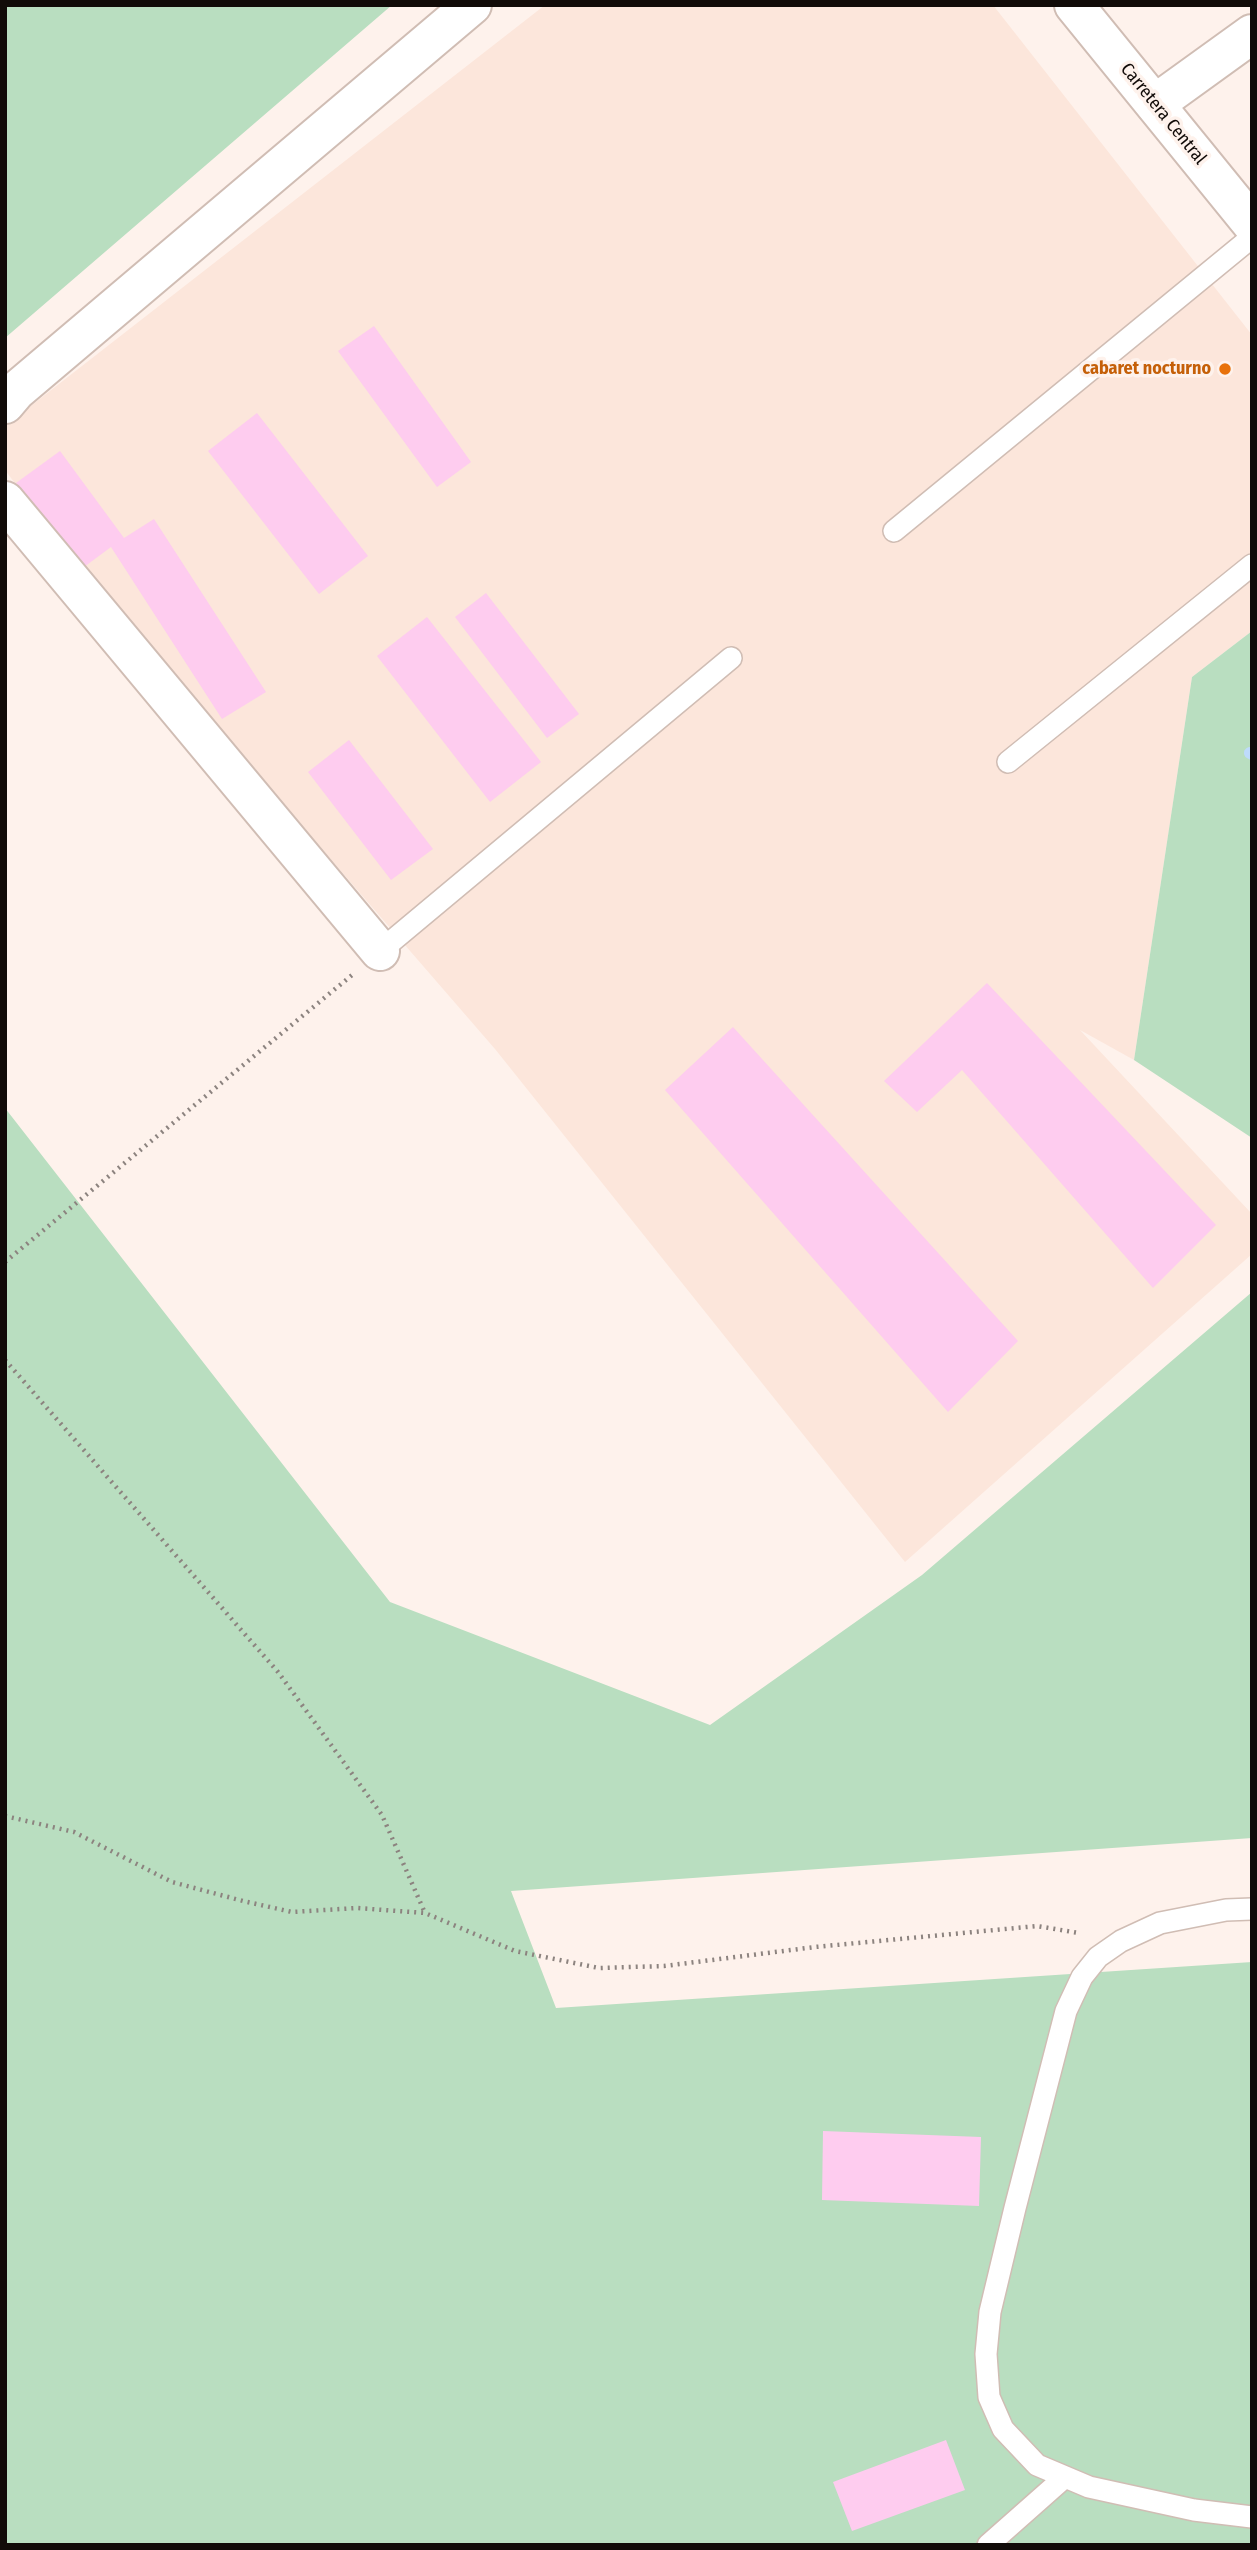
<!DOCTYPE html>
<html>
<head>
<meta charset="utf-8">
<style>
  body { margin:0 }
  #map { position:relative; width:1257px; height:2550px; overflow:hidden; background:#fef2ec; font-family:"Fira Sans Condensed",sans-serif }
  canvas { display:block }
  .frame { position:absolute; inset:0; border:7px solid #110b08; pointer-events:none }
</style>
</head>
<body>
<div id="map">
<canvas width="1257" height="2550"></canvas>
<div class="frame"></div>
</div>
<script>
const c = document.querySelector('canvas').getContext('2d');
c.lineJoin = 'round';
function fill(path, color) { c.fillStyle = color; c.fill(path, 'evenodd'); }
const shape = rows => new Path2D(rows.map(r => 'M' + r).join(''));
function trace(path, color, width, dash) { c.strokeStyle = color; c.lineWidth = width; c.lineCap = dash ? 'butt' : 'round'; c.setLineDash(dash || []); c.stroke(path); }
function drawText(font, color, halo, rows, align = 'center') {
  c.font = font + ' "Fira Sans Condensed",sans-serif'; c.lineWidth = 7; c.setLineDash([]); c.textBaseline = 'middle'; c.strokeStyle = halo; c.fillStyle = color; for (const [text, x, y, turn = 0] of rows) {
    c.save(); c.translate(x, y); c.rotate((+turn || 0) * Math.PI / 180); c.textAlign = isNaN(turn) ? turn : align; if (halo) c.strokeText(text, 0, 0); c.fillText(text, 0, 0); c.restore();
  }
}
fill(shape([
  [545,5,993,5,1252,335,1252,631,1192,677,1134,1060,1080,1030,1252,1214,1252,1254,905,1562,495,1049,80,570,5,470,5,426]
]), '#fce6db');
fill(shape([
  [5,5,392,5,5,338],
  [1252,631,1252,1138,1134,1060,1192,677],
  [5,1108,390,1602,710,1725,922,1575,1252,1292,1252,1838,511,1891,556,2008,1252,1962,1252,2545,5,2545]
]), '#b9dec0');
trace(shape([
  [1250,753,1252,754]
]), '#bedbfb', 12);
fill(shape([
  [374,326,471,462,437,487,338,351],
  [257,413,368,556,319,594,208,451],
  [60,451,124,538,154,519,266,692,222,719,111,547,80,570,16,483],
  [486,593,579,714,547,738,455,617],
  [427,617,541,762,490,802,377,656],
  [349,740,433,849,391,880,308,772],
  [987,983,1216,1225,1153,1288,962,1070,917,1112,884,1081],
  [733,1027,1018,1341,948,1412,665,1090],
  [823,2131,981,2137,979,2206,822,2200],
  [946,2440,965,2490,852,2531,833,2482]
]), '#feccef');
const service = shape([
  [894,531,1252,237],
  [1008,762,1252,565],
  [380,951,731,658],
  [1252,1909,1226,1910,1160,1923,1121,1941,1098,1957,1082,1977,1066,2011,1015,2208,990,2312,986,2354,989,2397,1003,2429,1037,2465,1089,2487,1194,2510,1252,2517],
  [988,2545,1065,2477]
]);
const minor = shape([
  [1155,104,1252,34],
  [5,404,16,391,472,5],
  [5,501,380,951]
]);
const primary = shape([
  [1074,5,1252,224]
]);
trace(service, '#d0bdb4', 24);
trace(minor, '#d0bdb4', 42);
trace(primary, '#d0bdb4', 42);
trace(shape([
  [5,1262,352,975],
  [5,1360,278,1672,382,1815,425,1913],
  [5,1816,74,1832,172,1882,243,1901,292,1912,357,1908,425,1913,515,1951,599,1968,664,1966,815,1947,1037,1926,1079,1933]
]), '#8c837f', 4.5, [2, 5]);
trace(service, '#fff', 21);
trace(minor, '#fff', 38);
trace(primary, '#fff', 38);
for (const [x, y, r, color] of [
  [1225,369,7,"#e8710a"]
]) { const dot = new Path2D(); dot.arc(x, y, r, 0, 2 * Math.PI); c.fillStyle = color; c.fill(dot); trace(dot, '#fef2ec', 2.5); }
drawText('18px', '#110b08', '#fef2ec', [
  ["Carretera Central",1163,114,51]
]);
drawText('bold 18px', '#c56008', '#fef2ec', [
  ["cabaret nocturno",1211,369]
], 'right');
</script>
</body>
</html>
